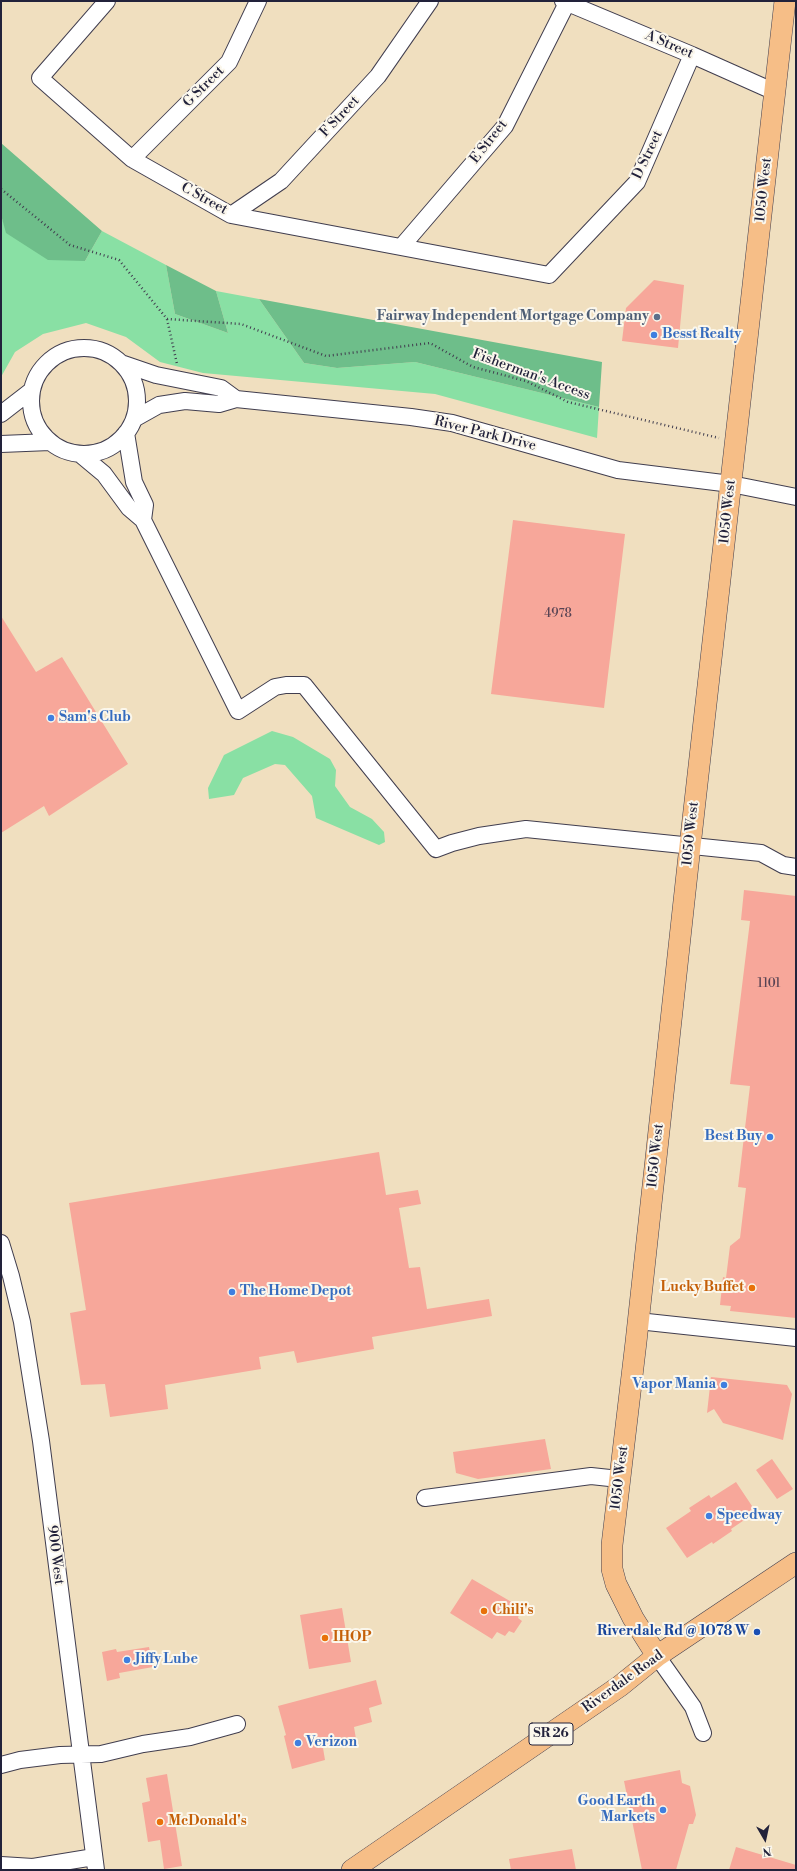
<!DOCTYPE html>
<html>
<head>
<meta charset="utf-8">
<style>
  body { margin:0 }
  #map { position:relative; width:797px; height:1871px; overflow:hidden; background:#f0dfbf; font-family:"Libre Bodoni",serif }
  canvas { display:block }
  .frame { position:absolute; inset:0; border:2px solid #22223b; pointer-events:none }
  .north { position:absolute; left:745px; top:1819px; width:40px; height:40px; -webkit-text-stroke:3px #fbf7ec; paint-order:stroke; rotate:171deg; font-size:11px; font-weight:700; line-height:16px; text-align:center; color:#22223b }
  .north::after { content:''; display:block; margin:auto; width:14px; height:18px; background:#22223b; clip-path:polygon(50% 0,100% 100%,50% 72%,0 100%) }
</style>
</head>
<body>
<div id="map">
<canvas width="797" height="1871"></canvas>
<div class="frame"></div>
<div class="north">N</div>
</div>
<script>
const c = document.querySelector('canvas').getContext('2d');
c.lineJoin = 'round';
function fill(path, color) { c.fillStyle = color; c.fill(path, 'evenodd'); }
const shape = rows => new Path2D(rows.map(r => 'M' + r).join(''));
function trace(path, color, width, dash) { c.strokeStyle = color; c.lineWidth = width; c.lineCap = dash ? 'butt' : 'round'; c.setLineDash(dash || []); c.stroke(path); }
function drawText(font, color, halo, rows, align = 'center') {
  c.font = font + ' "Libre Bodoni",serif'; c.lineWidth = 4; c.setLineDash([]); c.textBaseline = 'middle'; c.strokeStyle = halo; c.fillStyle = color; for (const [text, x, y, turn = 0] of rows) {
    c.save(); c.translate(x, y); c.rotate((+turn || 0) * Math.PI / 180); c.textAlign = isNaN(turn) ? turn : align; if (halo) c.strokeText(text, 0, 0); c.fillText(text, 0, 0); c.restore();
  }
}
fill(shape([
  [1,215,7,233,85,261,102,231,166,265,175,314,228,333,216,291,259,299,304,363,337,368,415,362,599,407,597,438,435,394,203,373,160,362,126,337,86,323,43,334,15,352,1,377],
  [272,731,293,737,330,759,336,770,335,786,350,807,372,819,384,832,385,842,379,845,316,818,312,796,285,765,275,764,243,778,234,795,209,799,208,788,224,755]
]), '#89e0a4');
fill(shape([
  [1,143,102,231,85,261,48,260,6,233,1,215],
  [166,265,216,291,228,333,175,314],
  [259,299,602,362,599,407,415,362,337,368,304,363]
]), '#6ebe8a');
fill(shape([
  [654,280,684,285,678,348,622,341,626,308],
  [513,520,625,534,604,708,491,694],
  [1,616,36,672,62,657,128,764,49,816,44,806,1,833],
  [744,890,796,896,796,1318,730,1311,731,1306,720,1305,723,1277,726,1278,730,1246,740,1238,746,1188,738,1187,750,1086,730,1084,750,921,741,920],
  [379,1152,386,1195,418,1190,421,1204,399,1208,409,1268,420,1267,427,1309,489,1299,492,1316,372,1337,374,1349,297,1363,294,1351,259,1357,261,1369,165,1385,168,1409,110,1417,105,1384,81,1385,70,1313,86,1310,69,1203],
  [711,1377,787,1385,792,1394,783,1440,723,1423,714,1409,707,1413],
  [545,1439,551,1469,478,1479,456,1473,453,1452],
  [772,1459,793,1489,777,1499,756,1470],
  [736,1482,756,1512,731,1529,732,1531,713,1544,712,1542,687,1558,666,1528,691,1511,689,1508,709,1495,711,1498],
  [472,1579,515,1604,511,1611,519,1615,518,1618,522,1621,514,1633,509,1631,505,1636,497,1632,492,1639,450,1613],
  [342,1608,351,1662,309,1669,300,1615],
  [149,1647,153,1667,119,1673,120,1678,107,1681,102,1652,116,1649,117,1652],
  [376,1680,382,1704,369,1708,372,1722,354,1727,356,1739,323,1748,325,1760,292,1769,284,1736,286,1735,278,1706],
  [680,1770,682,1783,690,1786,696,1815,693,1824,689,1824,676,1870,642,1870,624,1781],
  [167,1774,182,1866,164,1869,160,1840,148,1842,142,1803,150,1801,146,1778],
  [736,1847,796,1865,796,1870,729,1870],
  [572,1849,576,1870,511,1870,509,1859]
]), '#f7a79a');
const minor = shape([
  [107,1,40,78,132,159,231,215,549,275,637,182,692,55],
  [563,1,692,55,775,92],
  [132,159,229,62,258,1],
  [231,215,281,181,378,76,430,1],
  [402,246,505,126,567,3],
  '31 401a53 53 0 1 1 106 0a53 53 0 1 1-106 0Z',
  [121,363,156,375,221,388,236,399],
  [1,414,32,390],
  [134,419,159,405,185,401,219,404,236,399,411,417,452,423,618,470,731,484,796,497],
  [126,433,134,482,145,505,143,520],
  [1,444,50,442],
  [80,454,104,474,129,508,143,520,238,711,275,687,286,685,304,685,436,849,452,843,479,836,526,829,761,853,783,865,796,867],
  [1,1243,11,1276,22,1322,41,1441,96,1870],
  [638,1321,796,1338],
  [425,1498,591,1476,619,1479],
  [657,1656,693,1707,703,1733],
  [1,1765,20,1760,60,1755,101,1754,143,1744,190,1737,237,1724],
  [1,1865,33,1867,94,1857]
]);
const major = shape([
  [657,1656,633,1618,616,1584,612,1569,612,1545,636,1342,690,846,785,1],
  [352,1870,620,1686,657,1656,796,1563]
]);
trace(minor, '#413e4f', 18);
trace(major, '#413e4f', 22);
trace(shape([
  [1,189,70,245,119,260,167,319,241,324,326,356,430,343,473,367,526,381,568,402,719,438],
  [167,319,177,364]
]), '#413e4f', 2.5, [1, 3]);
trace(minor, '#fff', 16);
trace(major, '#f6be87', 21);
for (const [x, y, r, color] of [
  [657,317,4,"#5c6f8a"],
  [654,335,4,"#3f7fe0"],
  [51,718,4,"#3f7fe0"],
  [770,1137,4,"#3f7fe0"],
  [752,1288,4,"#e8710a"],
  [232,1292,4,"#3f7fe0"],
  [724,1385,4,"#3f7fe0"],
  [709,1516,4,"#3f7fe0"],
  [484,1611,4,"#e8710a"],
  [757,1632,4,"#1a4fb4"],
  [325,1638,4,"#e8710a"],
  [127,1660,4,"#3f7fe0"],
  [298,1743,4,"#3f7fe0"],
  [663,1810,4,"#3f7fe0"],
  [160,1822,4,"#e8710a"]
]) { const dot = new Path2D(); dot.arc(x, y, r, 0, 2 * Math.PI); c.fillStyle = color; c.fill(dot); trace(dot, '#fbf7ec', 1.5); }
drawText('12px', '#574353', null, [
  ["4978",558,614],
  ["1101",769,984]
]);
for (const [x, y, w] of [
  [551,1734,44]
]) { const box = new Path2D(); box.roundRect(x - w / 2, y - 11, w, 22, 3); c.fillStyle = '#fbf7ec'; c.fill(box); trace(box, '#22223b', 1); }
drawText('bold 13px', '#22223b', null, [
  ["SR 26",551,1734]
]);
drawText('14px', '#22223b', '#fbf7ec', [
  ["A Street",669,45,23],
  ["G Street",204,87,-45],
  ["F Street",340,117,-47],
  ["E Street",489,142,-52],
  ["D Street",648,155,-65],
  ["1050 West",764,190,-84],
  ["C Street",204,199,29],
  ["Fisherman's Access",531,375,20],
  ["River Park Drive",485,434,14],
  ["1050 West",728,512,-84],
  ["1050 West",691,834,-84],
  ["1050 West",656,1156,-84],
  ["1050 West",620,1478,-83],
  ["900 West",55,1555,83],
  ["Riverdale Road",623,1682,-36]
]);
drawText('bold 14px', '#4e5e75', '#fbf7ec', [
  ["Fairway Independent Mortgage Company",649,317]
], 'right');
drawText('bold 14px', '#366cbe', '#fbf7ec', [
  ["Besst Realty",662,335],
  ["Sam's Club",59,718],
  ["Best Buy",762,1137,"right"],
  ["The Home Depot",240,1292],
  ["Vapor Mania",716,1385,"right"],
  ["Speedway",717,1516],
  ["Jiffy Lube",135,1660],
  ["Verizon",306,1743],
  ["Good Earth",655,1802,"right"],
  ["Markets",655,1818,"right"]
], 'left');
drawText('bold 14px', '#c56008', '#fbf7ec', [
  ["Lucky Buffet",744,1288,"right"],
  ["Chili's",492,1611],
  ["IHOP",333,1638],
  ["McDonald's",168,1822]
], 'left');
drawText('bold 14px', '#164399', '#fbf7ec', [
  ["Riverdale Rd @ 1078 W",749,1632]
], 'right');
</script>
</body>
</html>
